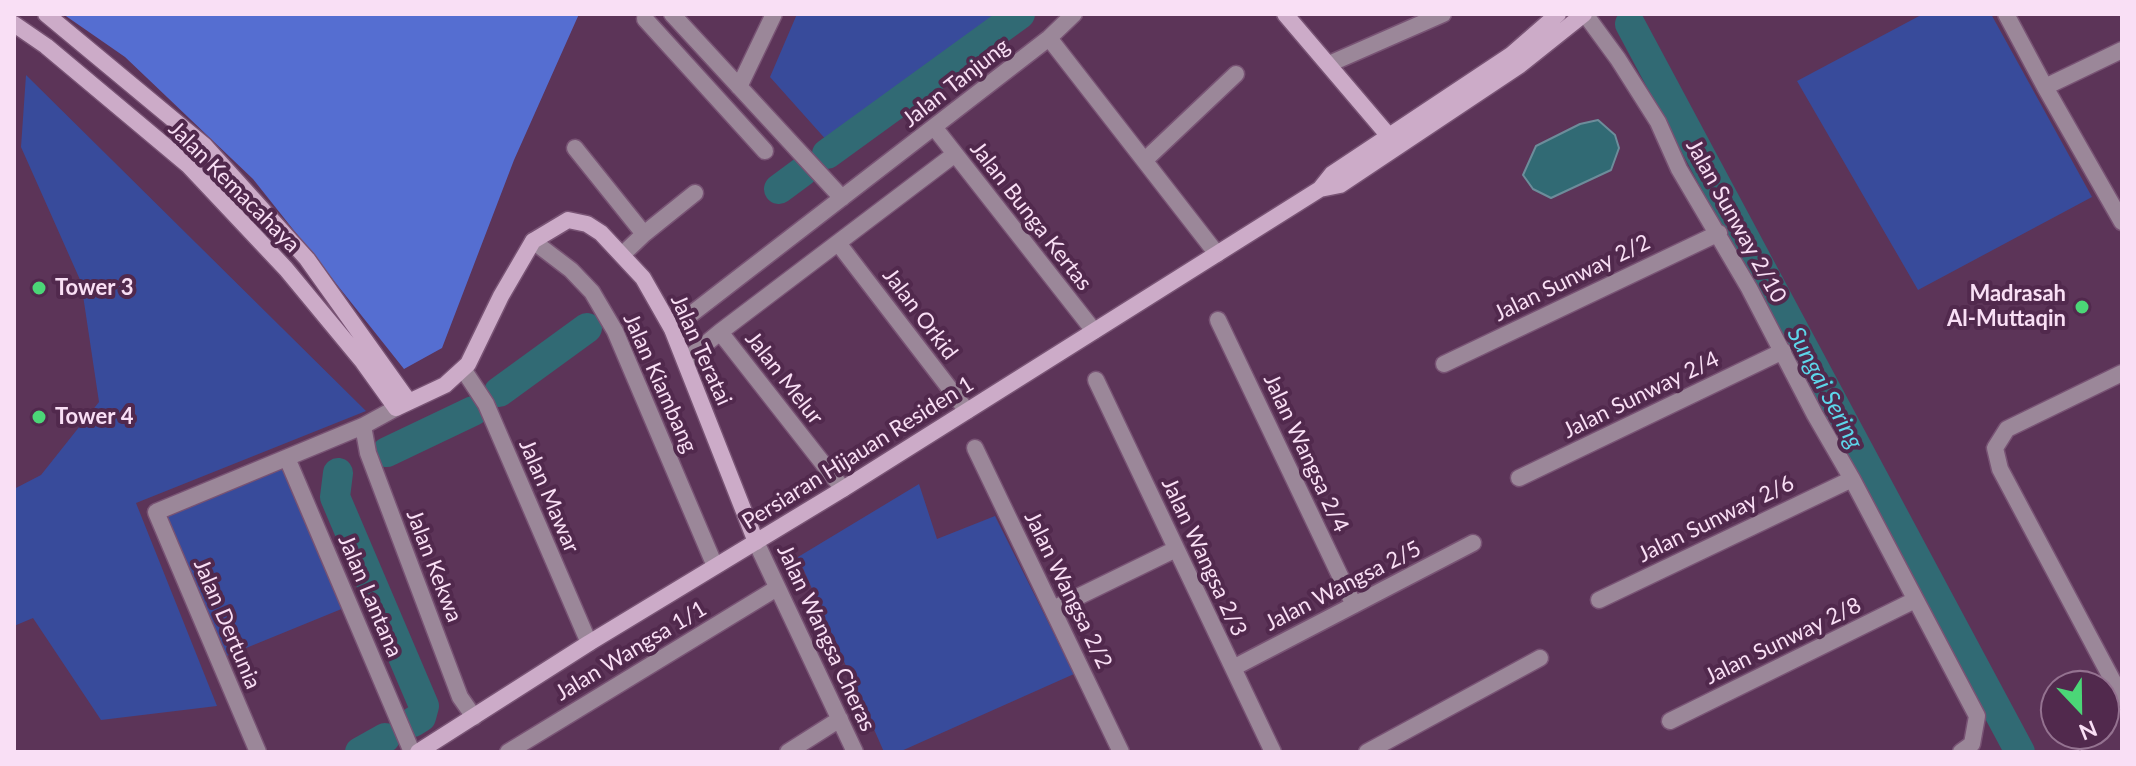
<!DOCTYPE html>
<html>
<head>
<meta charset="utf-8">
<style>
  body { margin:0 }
  #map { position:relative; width:2136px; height:766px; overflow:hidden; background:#5c3458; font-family:Lato,sans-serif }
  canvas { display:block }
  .frame { position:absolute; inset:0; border:16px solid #f9dff5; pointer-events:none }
  .north { position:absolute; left:2040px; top:670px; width:80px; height:80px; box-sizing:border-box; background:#51294d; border:2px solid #947290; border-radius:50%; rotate:158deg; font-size:22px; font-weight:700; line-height:32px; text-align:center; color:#f9dff5 }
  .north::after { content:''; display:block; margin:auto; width:28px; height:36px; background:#4bd677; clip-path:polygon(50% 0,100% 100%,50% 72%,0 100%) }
</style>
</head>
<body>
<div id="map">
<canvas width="2136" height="766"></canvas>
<div class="frame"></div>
<div class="north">N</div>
</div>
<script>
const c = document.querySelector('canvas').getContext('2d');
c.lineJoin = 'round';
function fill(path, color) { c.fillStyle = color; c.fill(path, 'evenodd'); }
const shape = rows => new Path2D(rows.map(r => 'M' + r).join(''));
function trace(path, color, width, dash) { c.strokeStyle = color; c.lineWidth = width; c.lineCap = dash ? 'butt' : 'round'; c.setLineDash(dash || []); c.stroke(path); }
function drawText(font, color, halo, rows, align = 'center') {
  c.font = font + ' Lato,sans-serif'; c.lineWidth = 8; c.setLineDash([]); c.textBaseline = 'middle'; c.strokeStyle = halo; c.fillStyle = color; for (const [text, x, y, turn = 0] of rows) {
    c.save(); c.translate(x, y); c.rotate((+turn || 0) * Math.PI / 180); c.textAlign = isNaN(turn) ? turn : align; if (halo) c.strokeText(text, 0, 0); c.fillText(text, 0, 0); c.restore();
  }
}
fill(shape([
  [797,14,1006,14,829,143,770,77],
  [1923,14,1991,14,2092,197,1918,290,1797,81],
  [26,75,366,411,136,503,217,706,101,720,33,618,14,626,14,489,41,475,99,402,81,282,21,147],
  [285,465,344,608,224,657,163,514],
  [919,484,937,539,995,516,1074,674,899,752,884,752,798,557]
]), '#384b9b');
fill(shape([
  [63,14,579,14,514,160,442,348,404,369,253,179,125,57]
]), '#556ed1');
const water = shape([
  [1598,120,1615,135,1619,148,1611,170,1551,198,1533,189,1523,175,1536,146,1580,124,1598,120]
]);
fill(water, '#316a74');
trace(water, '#6d8d9b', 2);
trace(shape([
  [1630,24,2020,752],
  [827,154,1020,14],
  [779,189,802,172],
  [499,392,587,328],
  [387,452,473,411],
  [338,473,335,497,424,706,421,717,413,722],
  [360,752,385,738]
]), '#316a74', 30);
const street = shape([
  [672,14,842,198],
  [1585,14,1618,59,1658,122,1679,169,1749,288,1815,415,1852,479,1977,716,1972,744,1961,752],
  [2006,14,2045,87,2122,222],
  [645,19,765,151],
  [1049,38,1217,254],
  [1329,64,1443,14],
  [739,87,774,14],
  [2045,87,2122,50],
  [934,127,1094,331],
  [575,148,644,234],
  [1145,160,1236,74],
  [533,241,571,270,592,292,615,331,715,566],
  [838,243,967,411],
  [623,254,644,234,695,193],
  [1218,320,1354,605],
  [672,329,1049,38,1074,14],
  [720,332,843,489],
  [685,361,720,332,955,154],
  [1444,364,1719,233],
  [463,369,486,404,589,643],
  [2122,373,2007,429,1995,448,2000,469,2122,698],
  [1096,380,1273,752],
  [363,426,368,453,460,697,474,717],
  [975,448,1121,752],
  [287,458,412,752],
  [1519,478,1783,351],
  [756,542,855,752],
  [1599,600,1852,479],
  [1053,609,1176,549],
  [1233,668,1473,543],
  [1670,721,1915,600],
  [258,752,156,512,363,426,396,408],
  [508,752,777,588],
  [788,752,840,719],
  [1367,752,1540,658]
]);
const secondary = shape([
  [46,14,205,146,307,259,409,402],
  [1285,14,1388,135],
  [14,24,46,46,188,165,286,269,363,362,396,408,445,385,468,364,501,296,533,241,568,220,587,224,601,233,643,278,672,329,756,542],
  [1320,189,1340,185,1520,65,1584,14],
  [418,752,589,643,843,489,1320,189,1332,174,1511,55,1558,14]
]);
trace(street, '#785374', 19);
trace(secondary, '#785374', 19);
trace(street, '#9b8799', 16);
trace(secondary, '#ccabc8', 16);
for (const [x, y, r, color] of [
  [39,288,8,"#4bd677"],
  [2082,307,8,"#4bd677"],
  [39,417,8,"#4bd677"]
]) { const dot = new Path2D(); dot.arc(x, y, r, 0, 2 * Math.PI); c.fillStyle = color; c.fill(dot); trace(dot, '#51294d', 3); }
drawText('22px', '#f9dff5', '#51294d', [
  ["Jalan Tanjung",956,83,-38],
  ["Jalan Kemacahaya",234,187,45],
  ["Jalan Bunga Kertas",1031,216,52],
  ["Jalan Sunway 2/10",1736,221,61],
  ["Jalan Sunway 2/2",1572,278,-26],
  ["Jalan Orkid",920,314,53],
  ["Jalan Teratai",701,350,66],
  ["Jalan Melur",784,378,52],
  ["Jalan Kiambang",660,383,66],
  ["Jalan Sunway 2/4",1641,395,-26],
  ["Persiaran Hijauan Residen 1",858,453,-32],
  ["Jalan Wangsa 2/4",1306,453,65],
  ["Jalan Mawar",549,496,67],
  ["Jalan Sunway 2/6",1716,519,-26],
  ["Jalan Wangsa 2/3",1204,557,65],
  ["Jalan Kekwa",434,566,69],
  ["Jalan Wangsa 2/5",1343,586,-27],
  ["Jalan Wangsa 2/2",1068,590,64],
  ["Jalan Lantana",370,596,67],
  ["Jalan Dertunia",227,624,67],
  ["Jalan Wangsa Cheras",826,638,65],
  ["Jalan Sunway 2/8",1783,641,-26],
  ["Jalan Wangsa 1/1",631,651,-31]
]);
drawText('bold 22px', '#f9dff5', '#51294d', [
  ["Tower 3",55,288],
  ["Madrasah",2066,294,"right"],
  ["Al-Muttaqin",2066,319,"right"],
  ["Tower 4",55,417]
], 'left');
drawText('italic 24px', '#5dd6ea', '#51294d', [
  ["Sungai Sering",1825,388,62]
]);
</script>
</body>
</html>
